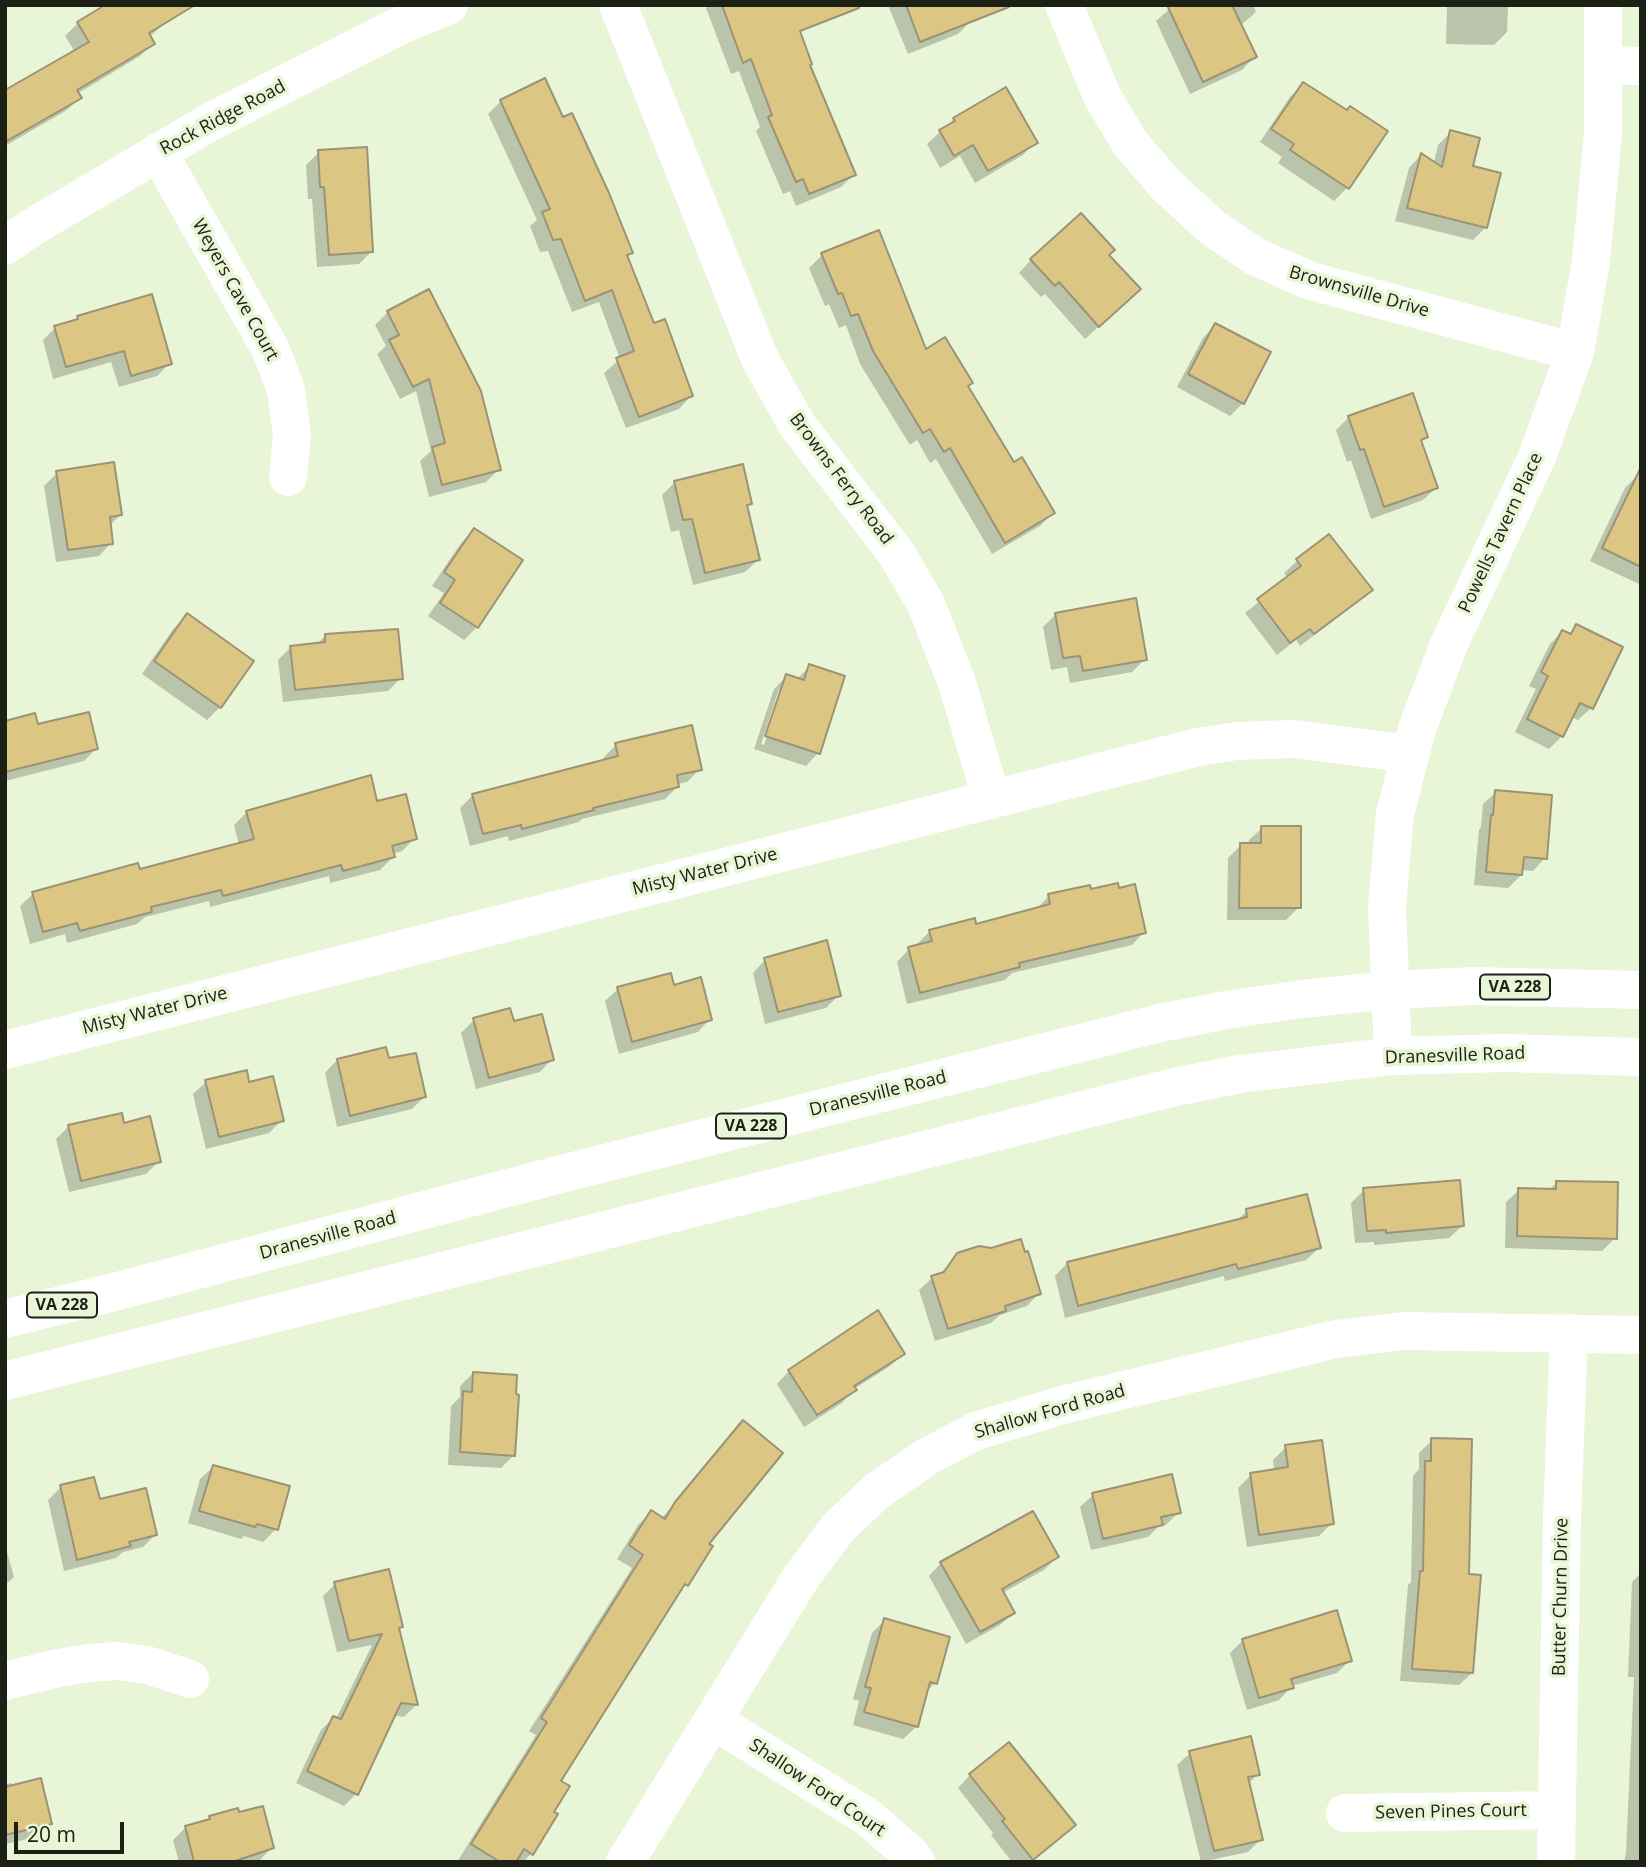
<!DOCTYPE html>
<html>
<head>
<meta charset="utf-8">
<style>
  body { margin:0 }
  #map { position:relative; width:1646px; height:1867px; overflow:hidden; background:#e8f5d6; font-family:"Open Sans",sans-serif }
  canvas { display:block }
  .frame { position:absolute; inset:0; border:7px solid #1c2015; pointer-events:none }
  .scale { position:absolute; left:14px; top:1822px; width:110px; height:32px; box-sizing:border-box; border:4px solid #1c2015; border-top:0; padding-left:9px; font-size:21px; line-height:24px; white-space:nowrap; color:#1c2015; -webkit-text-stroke:5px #e8f5d6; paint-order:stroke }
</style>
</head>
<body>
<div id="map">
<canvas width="1646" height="1867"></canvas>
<div class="frame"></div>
<div class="scale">20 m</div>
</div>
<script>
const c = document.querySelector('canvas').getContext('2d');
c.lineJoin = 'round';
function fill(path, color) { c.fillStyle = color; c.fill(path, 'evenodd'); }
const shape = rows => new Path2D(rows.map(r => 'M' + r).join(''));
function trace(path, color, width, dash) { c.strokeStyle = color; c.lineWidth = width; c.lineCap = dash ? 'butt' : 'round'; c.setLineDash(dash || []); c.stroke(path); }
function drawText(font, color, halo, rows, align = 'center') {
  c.font = font + ' "Open Sans",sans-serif'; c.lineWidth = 7; c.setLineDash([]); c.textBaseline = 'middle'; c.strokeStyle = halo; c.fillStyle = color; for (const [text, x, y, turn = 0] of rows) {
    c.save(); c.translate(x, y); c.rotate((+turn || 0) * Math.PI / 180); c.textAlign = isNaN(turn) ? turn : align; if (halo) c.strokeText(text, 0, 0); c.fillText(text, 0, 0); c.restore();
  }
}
fill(shape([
  [108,5,170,19,149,37,153,43,140,56,77,94,80,98,67,110,5,146,5,92,75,52,65,36,78,23],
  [709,5,795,5,803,28,799,33,808,66,853,175,841,187,796,206,790,191,783,194,756,131,760,127,739,71,731,74,706,8],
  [888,5,965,5,971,21,958,34,908,54],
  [1174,5,1253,5,1256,12,1240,26,1254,57,1242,70,1190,94,1156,21],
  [1447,5,1508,5,1507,32,1494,45,1446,44],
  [1303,84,1346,112,1385,131,1347,188,1334,201,1278,163,1282,157,1260,142,1290,97],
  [501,101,631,252,626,256,653,326,691,396,679,409,626,428,604,373,620,359,599,302,572,312,548,251,540,252,530,226,537,220,488,114],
  [954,119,1035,142,1023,155,975,183,960,156,940,168,927,144],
  [1451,132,1471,168,1486,227,1473,240,1395,221,1409,168,1421,155,1434,163,1438,145],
  [319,152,372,251,359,264,317,267,312,199,308,199,306,165],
  [822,255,967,387,1014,464,1053,513,1040,526,992,554,936,459,930,463,917,440,910,445,860,364,846,325,839,328,829,304,825,306,809,268],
  [1107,255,1126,302,1085,339,1045,294,1041,297,1019,273,1031,260],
  [388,312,499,469,486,482,429,497,420,461,431,451,416,391,400,399,377,354,386,346,375,325],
  [78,318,170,363,157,376,119,387,111,362,53,379,43,340,55,328,73,323],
  [1215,325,1243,403,1230,416,1177,387,1203,338],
  [1349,417,1426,437,1420,443,1436,488,1423,500,1371,519,1351,460,1347,462,1336,430],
  [57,473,120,515,109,526,111,543,99,556,56,562,44,486],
  [1638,475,1641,477,1639,584,1590,561,1625,488],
  [674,483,750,503,746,508,758,560,745,572,693,585,679,530,671,532,662,495],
  [474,530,477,627,464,640,428,616,444,593,432,586,461,543],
  [1329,536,1370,590,1358,602,1300,646,1296,640,1277,655,1245,613,1288,578,1284,573,1297,561],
  [1056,614,1145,659,1132,672,1070,683,1067,667,1051,670,1043,627],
  [187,616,252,661,220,707,207,720,142,674,174,628],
  [1577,626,1591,708,1578,720,1571,717,1562,736,1549,749,1515,732,1536,689,1529,686,1550,644,1562,632,1569,635],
  [325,636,401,678,388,691,283,702,278,660,291,647,317,644],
  [810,666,818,753,806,766,754,749,774,689,787,676,797,679],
  [779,689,783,689,764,745,761,744],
  [5,723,37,726,96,749,84,761,5,781],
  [616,745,700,769,687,782,677,784,677,787,665,799,582,819,579,822,509,841,508,836,470,846,460,808,473,795,604,761,603,758],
  [1496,792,1545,858,1533,871,1521,870,1521,875,1508,888,1474,885,1479,830,1481,827,1483,804],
  [247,812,415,838,402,851,392,854,393,857,380,870,330,883,329,876,210,907,209,901,145,917,137,924,67,943,65,934,30,944,20,906,33,894,139,871,239,845,234,825],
  [1262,828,1299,907,1286,920,1227,920,1228,858,1241,845,1249,845,1249,840],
  [1090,891,1144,932,1132,945,1012,973,1005,980,907,1004,897,962,909,949,917,947,917,944,930,931,975,926,1036,909,1049,896],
  [765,960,839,995,826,1008,765,1024,753,973],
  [673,987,710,1019,698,1032,619,1054,605,1001,618,989],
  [474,1020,512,1023,552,1059,540,1072,476,1089,461,1033],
  [337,1060,388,1060,424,1097,412,1109,337,1127,325,1073],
  [206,1082,248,1084,282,1120,269,1133,206,1149,193,1094],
  [123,1125,159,1161,146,1174,69,1192,56,1139,69,1126],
  [1557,1182,1615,1238,1602,1251,1505,1248,1506,1202,1519,1190,1549,1190],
  [1364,1190,1462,1226,1449,1238,1374,1245,1374,1242,1355,1243,1351,1203],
  [1247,1211,1319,1248,1306,1260,1225,1281,1224,1276,1065,1318,1055,1276,1067,1263,1236,1221],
  [991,1250,1039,1293,1027,1306,1000,1315,991,1323,935,1341,919,1290,932,1278,939,1275,958,1254],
  [903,1353,890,1366,854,1389,842,1403,804,1427,777,1384,789,1371],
  [473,1373,514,1455,501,1468,448,1465,451,1406,460,1397,460,1386],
  [743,1422,707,1544,686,1585,675,1596,558,1781,531,1854,523,1862,457,1862,536,1735,529,1731,632,1568,617,1559,638,1525,651,1512,661,1519],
  [1432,1440,1468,1576,1472,1673,1459,1685,1400,1681,1408,1585,1411,1582,1413,1476,1419,1469,1419,1453],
  [1286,1447,1332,1523,1319,1536,1247,1547,1238,1488,1251,1475,1274,1471,1273,1460],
  [213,1467,276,1529,263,1542,244,1536,241,1539,188,1523,200,1479],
  [61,1487,99,1501,156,1534,143,1547,123,1552,116,1558,64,1571,48,1500],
  [1093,1495,1179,1512,1166,1525,1158,1527,1148,1537,1091,1550,1080,1507],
  [5,1545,14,1577,5,1585],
  [1057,1557,1044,1570,1002,1593,1013,1613,1000,1625,966,1644,929,1576,941,1563],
  [1641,1573,1641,1862,1624,1862,1626,1853,1634,1677,1628,1677,1632,1582],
  [335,1584,401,1626,398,1629,416,1705,404,1717,393,1715,356,1794,344,1806,296,1783,321,1730,333,1718,336,1719,372,1645,337,1652,323,1596],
  [885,1620,935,1683,926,1692,916,1727,903,1739,853,1725,859,1701,853,1699,872,1633],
  [1243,1640,1350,1660,1337,1673,1292,1686,1279,1700,1247,1710,1230,1653],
  [1190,1753,1258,1774,1248,1784,1261,1839,1248,1852,1201,1862,1177,1765],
  [970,1775,1074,1825,1031,1862,1012,1862,991,1835,993,1833,958,1788],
  [11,1783,50,1824,37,1837,5,1844,5,1785],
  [210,1817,272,1847,260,1860,253,1862,179,1862,173,1840,186,1827,204,1823]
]), '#0003');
const building = shape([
  [105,5,195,5,149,33,155,44,77,90,82,98,5,142,5,90,89,42,77,22,105,5],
  [722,5,859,5,859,8,800,31,812,64,810,65,856,175,809,194,803,179,796,182,768,117,772,115,751,59,743,63,722,5],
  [906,5,1009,5,1009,7,920,42,906,5],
  [1167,5,1232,5,1257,57,1203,82,1167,5],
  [545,78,563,117,572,113,609,193,633,253,627,255,654,323,665,319,693,396,639,417,616,358,634,351,612,290,585,301,561,239,553,240,542,212,550,209,500,100,545,78],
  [1303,82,1347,110,1350,106,1388,131,1349,189,1290,150,1294,144,1271,129,1303,82],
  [1006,87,1038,143,988,171,973,145,954,156,939,130,955,121,953,118,1006,87],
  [1450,130,1480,138,1473,166,1501,173,1487,228,1407,208,1421,153,1442,167,1450,130],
  [367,147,373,252,329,255,324,187,320,187,318,150,367,147],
  [1081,213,1115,250,1109,255,1141,289,1099,327,1059,282,1055,286,1030,259,1081,213],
  [879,230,926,349,945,337,973,383,968,386,1014,462,1022,457,1055,513,1005,543,950,448,944,452,930,429,923,433,873,351,858,314,851,316,842,293,838,294,821,253,879,230],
  [429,289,481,391,501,470,442,485,432,447,445,443,429,379,413,387,389,340,399,335,387,311,429,289],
  [152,294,172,364,131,376,124,351,66,367,54,326,78,319,77,316,152,294],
  [1215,323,1271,352,1244,404,1188,374,1215,323],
  [1413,393,1428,437,1421,440,1438,488,1384,507,1364,449,1360,450,1348,416,1413,393],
  [114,462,122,515,110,517,113,544,68,550,56,471,114,462],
  [743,464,752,504,747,505,760,560,705,573,692,519,683,520,674,481,743,464],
  [1641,467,1641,567,1602,548,1641,467],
  [474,528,523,560,478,628,440,603,455,580,444,572,474,528],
  [1329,534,1373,590,1314,634,1310,629,1290,643,1257,599,1301,566,1296,559,1329,534],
  [1136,598,1147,660,1083,671,1080,656,1063,658,1055,613,1136,598],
  [187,613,254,661,221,708,154,661,187,613],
  [1576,624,1623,647,1593,709,1580,703,1563,737,1527,719,1548,676,1541,672,1562,630,1571,634,1576,624],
  [398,629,403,679,295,690,290,646,325,642,325,634,398,629],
  [809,664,845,676,820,754,765,736,786,674,804,680,809,664],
  [89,712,98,749,5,772,5,721,35,713,38,724,89,712],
  [692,725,702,770,677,775,679,787,593,808,594,810,522,829,521,825,483,834,472,794,618,756,615,743,692,725],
  [371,775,377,801,406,794,417,839,392,846,395,857,343,871,341,865,223,896,221,890,151,907,152,912,80,931,77,923,43,932,32,892,138,863,140,869,254,839,246,811,371,775],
  [1495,790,1552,795,1547,859,1524,857,1522,875,1486,872,1491,815,1493,815,1495,790],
  [1261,826,1301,826,1301,908,1239,908,1240,843,1261,843,1261,826],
  [1118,883,1119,888,1135,884,1146,933,1019,963,1020,967,920,993,908,947,932,941,929,930,975,918,976,924,1050,904,1048,894,1090,885,1091,889,1118,883],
  [827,940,841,996,778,1012,764,958,827,940],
  [671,973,674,985,701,977,712,1020,632,1042,617,987,671,973],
  [510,1008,514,1021,542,1014,554,1060,489,1078,473,1018,510,1008],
  [386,1047,389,1058,416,1053,426,1097,350,1116,337,1059,386,1047],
  [247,1070,249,1082,273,1076,284,1121,219,1137,205,1080,247,1070],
  [122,1113,124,1123,150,1116,161,1162,81,1181,68,1125,122,1113],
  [1460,1180,1464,1226,1386,1233,1386,1230,1367,1231,1363,1188,1460,1180],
  [1556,1181,1618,1182,1617,1239,1517,1236,1518,1188,1556,1189,1556,1181],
  [1307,1194,1321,1248,1238,1269,1236,1264,1078,1306,1067,1262,1247,1217,1246,1209,1307,1194],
  [1021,1239,1025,1252,1028,1251,1041,1294,1005,1306,1006,1311,948,1329,931,1276,944,1272,957,1253,979,1246,991,1248,1021,1239],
  [878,1310,905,1354,854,1386,857,1390,817,1415,788,1370,878,1310],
  [473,1372,517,1375,516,1394,519,1395,515,1456,460,1452,463,1391,472,1392,473,1372],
  [743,1420,783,1453,709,1544,713,1546,688,1586,685,1584,561,1781,570,1786,554,1812,558,1814,533,1855,524,1849,516,1862,500,1862,471,1844,547,1722,541,1718,643,1555,629,1545,651,1510,665,1519,675,1502,743,1420],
  [1431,1438,1472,1439,1469,1574,1481,1575,1473,1673,1412,1669,1420,1571,1423,1571,1425,1461,1431,1461,1431,1438],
  [1322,1440,1334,1524,1259,1535,1250,1473,1288,1467,1285,1445,1322,1440],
  [213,1465,290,1486,278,1530,257,1524,255,1527,199,1511,213,1465],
  [1172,1474,1181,1513,1161,1517,1163,1525,1103,1539,1092,1493,1172,1474],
  [94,1477,100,1499,146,1488,157,1535,129,1542,131,1546,77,1560,60,1485,94,1477],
  [1033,1511,1059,1557,1002,1589,1015,1613,980,1632,940,1562,1033,1511],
  [389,1569,403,1627,399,1628,418,1705,401,1703,358,1795,307,1771,333,1716,341,1719,382,1634,349,1641,334,1582,389,1569],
  [1337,1610,1352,1661,1291,1679,1294,1688,1259,1698,1242,1639,1337,1610],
  [884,1618,950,1637,937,1684,930,1682,918,1727,864,1712,871,1688,865,1687,884,1618],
  [1251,1736,1260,1775,1248,1777,1263,1840,1214,1851,1189,1751,1251,1736],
  [1009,1742,1076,1825,1033,1860,1002,1821,1005,1819,969,1774,1009,1742],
  [41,1778,52,1824,5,1835,5,1787,41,1778],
  [263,1806,274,1848,232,1862,194,1862,185,1826,210,1819,209,1816,238,1808,239,1812,263,1806]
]);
fill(building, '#dbc783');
trace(building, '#9c9376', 2);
trace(shape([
  [618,5,760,359,798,426,896,553,926,604,957,683,992,800],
  [1064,5,1102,96,1130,143,1166,185,1213,228,1256,257,1311,281,1575,352],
  [1603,65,1641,66],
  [158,152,271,350,286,390,292,435,288,477],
  [5,246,31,228,210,122,397,27,449,5],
  [5,1050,1198,747,1237,741,1295,739,1410,754],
  [5,1681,58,1668,89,1663,118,1661,147,1665,190,1679],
  [713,1720,869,1818,910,1854,916,1862],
  [1345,1813,1557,1810],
  [625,1862,802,1576,838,1528,877,1491,928,1456,976,1431,1066,1404,1336,1339,1403,1331,1641,1335],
  [1556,1862,1562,1517,1569,1333]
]), '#fff', 38);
trace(shape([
  [1393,1056,1387,906,1395,814,1417,729,1449,644,1537,457,1575,352,1591,261,1603,133,1603,5]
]), '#fff', 38);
trace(shape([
  [5,1319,118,1291,557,1175,1160,1023,1226,1010,1302,999,1390,990,1473,986,1641,990],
  [5,1381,1175,1087,1240,1074,1393,1056,1506,1053,1641,1057]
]), '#fff', 38);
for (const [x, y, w] of [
  [1515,987,70],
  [751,1126,70],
  [62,1305,70]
]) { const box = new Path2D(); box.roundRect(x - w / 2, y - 12.5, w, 25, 5); c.fillStyle = '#e8f5d6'; c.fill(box); trace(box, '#1c2015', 2); }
drawText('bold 16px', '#1c2015', null, [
  ["VA 228",1515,987],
  ["VA 228",751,1126],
  ["VA 228",62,1305]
]);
drawText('18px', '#1c2015', '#e8f5d6', [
  ["Rock Ridge Road",223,118,-28],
  ["Weyers Cave Court",235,290,61],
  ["Brownsville Drive",1359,292,16],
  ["Browns Ferry Road",841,479,53],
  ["Powells Tavern Place",1501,533,-65],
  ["Misty Water Drive",705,872,-14],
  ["Misty Water Drive",155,1011,-14],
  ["Dranesville Road",1455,1056,-2],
  ["Dranesville Road",878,1094,-14],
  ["Dranesville Road",328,1236,-15],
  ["Shallow Ford Road",1050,1412,-16],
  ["Butter Churn Drive",1561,1597,-89],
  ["Shallow Ford Court",817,1788,34],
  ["Seven Pines Court",1451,1812,-1]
]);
</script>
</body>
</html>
